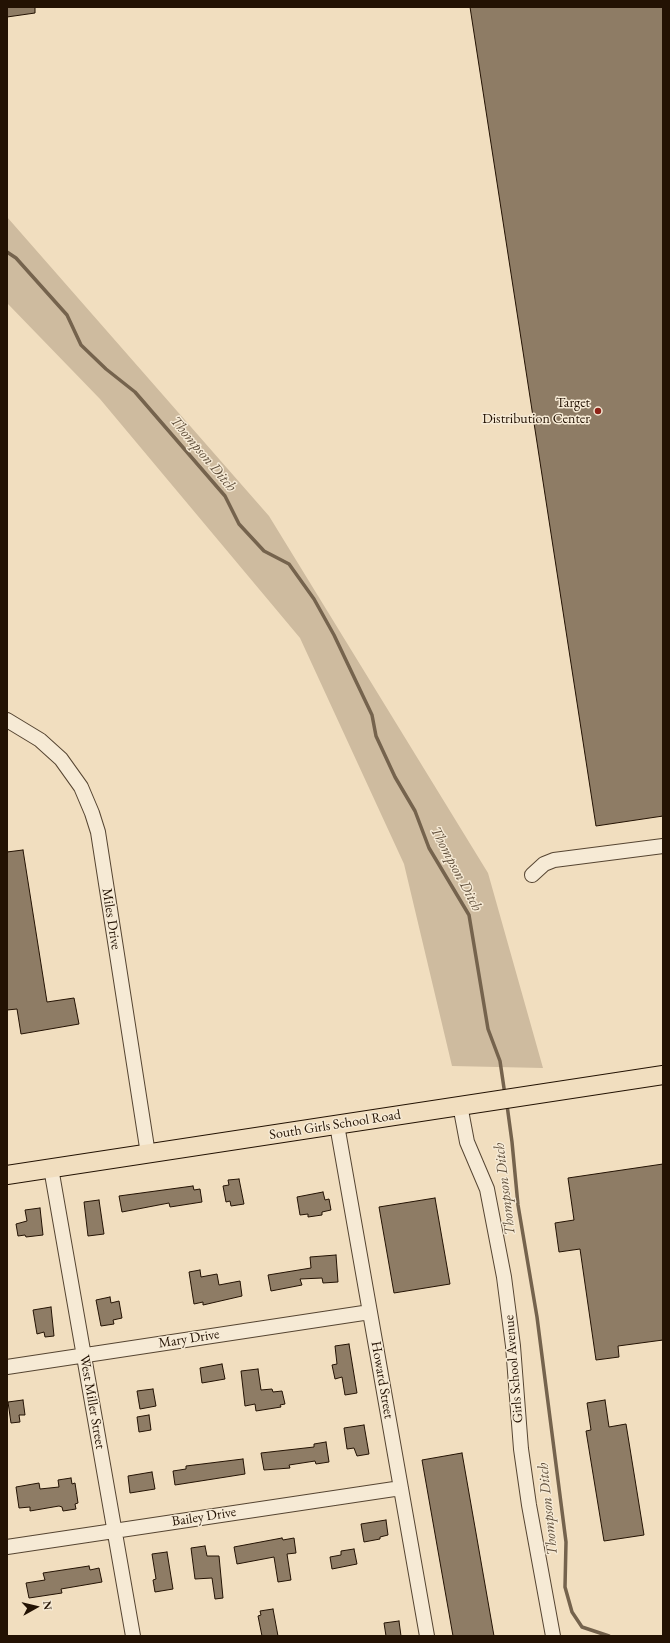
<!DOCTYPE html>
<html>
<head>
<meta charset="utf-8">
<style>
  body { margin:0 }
  #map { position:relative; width:670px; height:1643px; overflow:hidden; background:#f1debf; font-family:"EB Garamond",serif }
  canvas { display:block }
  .frame { position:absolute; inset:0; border:8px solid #231203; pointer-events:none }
  .north { position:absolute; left:16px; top:1587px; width:40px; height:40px; -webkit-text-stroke:3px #f6ead5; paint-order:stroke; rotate:82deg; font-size:11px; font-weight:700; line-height:16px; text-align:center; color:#231203 }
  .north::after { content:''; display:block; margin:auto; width:14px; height:18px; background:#231203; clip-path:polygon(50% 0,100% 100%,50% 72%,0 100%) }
</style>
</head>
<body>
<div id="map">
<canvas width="670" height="1643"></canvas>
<div class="frame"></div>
<div class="north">N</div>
</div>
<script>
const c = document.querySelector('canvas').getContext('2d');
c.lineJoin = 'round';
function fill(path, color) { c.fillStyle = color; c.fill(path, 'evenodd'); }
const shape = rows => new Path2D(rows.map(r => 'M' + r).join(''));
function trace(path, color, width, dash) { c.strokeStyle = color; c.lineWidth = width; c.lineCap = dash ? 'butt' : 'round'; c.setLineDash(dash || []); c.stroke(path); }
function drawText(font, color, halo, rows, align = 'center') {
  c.font = font + ' "EB Garamond",serif'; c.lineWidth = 3; c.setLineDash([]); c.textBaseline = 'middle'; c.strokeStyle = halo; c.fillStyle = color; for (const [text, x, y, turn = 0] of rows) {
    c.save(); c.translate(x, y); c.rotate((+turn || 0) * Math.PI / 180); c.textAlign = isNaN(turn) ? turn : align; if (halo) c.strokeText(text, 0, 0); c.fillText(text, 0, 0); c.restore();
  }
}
fill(shape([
  [7,217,269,516,488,873,543,1068,452,1066,404,864,300,638,100,399,7,303]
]), '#cebb9f');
trace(shape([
  [7,252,16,258,67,315,81,345,106,369,135,392,225,496,239,524,264,551,289,564,314,599,334,635,372,715,376,736,395,777,415,811,429,848,469,915,488,1029,500,1061,505,1095],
  [507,1105,512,1142,518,1205,537,1317,566,1542,565,1587,572,1612,582,1627,609,1636]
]), '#75634d', 3.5);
const building = shape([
  [7,7,35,7,35,13,7,17,7,7],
  [470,7,663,7,663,816,596,826,470,7],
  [23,850,47,1002,74,998,79,1024,21,1034,17,1009,7,1010,7,852,23,850],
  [663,1164,663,1340,618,1346,619,1357,596,1360,580,1249,559,1252,555,1223,574,1220,568,1178,663,1164],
  [239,1179,244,1204,231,1206,230,1201,226,1202,223,1186,229,1185,228,1180,239,1179],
  [193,1186,194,1190,200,1189,202,1202,170,1207,169,1203,122,1212,119,1196,193,1186],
  [323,1192,325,1200,329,1199,331,1210,322,1212,322,1215,308,1217,308,1214,300,1215,297,1197,323,1192],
  [435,1198,450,1284,394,1293,379,1207,435,1198],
  [99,1200,104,1234,88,1236,84,1202,99,1200],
  [40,1208,43,1235,26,1237,25,1235,18,1236,16,1224,27,1221,25,1210,40,1208],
  [336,1255,338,1282,323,1283,322,1278,300,1279,302,1285,271,1291,268,1275,311,1268,310,1257,336,1255],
  [200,1270,201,1277,217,1274,219,1285,240,1281,242,1296,203,1305,203,1302,194,1304,189,1272,200,1270],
  [110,1297,111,1303,119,1301,122,1318,113,1320,114,1324,101,1326,96,1300,110,1297],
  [51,1307,54,1336,45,1337,44,1332,37,1334,33,1310,51,1307],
  [349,1344,357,1393,345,1395,342,1377,335,1379,332,1365,337,1364,335,1346,349,1344],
  [222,1364,225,1379,202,1383,200,1368,222,1364],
  [258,1369,261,1390,272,1389,273,1392,282,1391,285,1404,280,1405,281,1407,256,1411,255,1404,245,1406,241,1371,258,1369],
  [153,1389,156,1406,140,1409,137,1391,153,1389],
  [23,1400,25,1415,19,1415,20,1422,11,1423,8,1402,23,1400],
  [605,1400,609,1427,626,1424,644,1535,604,1541,586,1431,591,1430,587,1403,605,1400],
  [149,1415,151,1430,139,1432,137,1417,149,1415],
  [364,1425,369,1454,357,1456,354,1448,347,1449,344,1428,364,1425],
  [326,1442,329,1462,316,1464,315,1461,289,1465,290,1468,264,1470,261,1453,314,1447,314,1444,326,1442],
  [462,1453,494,1636,453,1636,422,1460,462,1453],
  [243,1459,245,1474,175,1485,173,1471,186,1469,186,1466,243,1459],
  [152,1472,155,1489,130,1493,128,1476,152,1472],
  [71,1478,72,1484,75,1483,78,1503,75,1504,76,1509,63,1511,62,1507,59,1506,30,1511,30,1507,19,1508,16,1487,39,1483,40,1489,59,1487,58,1480,71,1478],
  [386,1520,388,1535,380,1537,380,1539,364,1542,361,1524,386,1520],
  [282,1538,283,1540,294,1538,296,1553,287,1554,291,1580,278,1582,274,1557,237,1564,234,1547,282,1538],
  [205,1546,207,1556,219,1556,223,1598,215,1599,212,1578,195,1579,191,1548,205,1546],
  [354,1549,357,1564,332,1569,330,1557,341,1555,341,1551,354,1549],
  [167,1552,173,1589,155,1592,153,1580,156,1579,152,1554,167,1552],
  [89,1566,90,1570,99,1568,102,1582,61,1589,62,1593,29,1598,26,1583,45,1580,43,1573,89,1566],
  [273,1609,278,1636,262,1636,258,1616,261,1615,260,1611,273,1609],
  [399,1621,401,1636,386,1636,384,1623,399,1621]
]);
fill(building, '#8e7c65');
trace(building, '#231203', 1);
const minor = shape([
  [7,720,40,740,61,759,81,787,92,813,98,832,148,1154],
  [532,875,544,864,554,860,663,846],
  [460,1105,467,1142,487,1189,504,1277,513,1346,521,1449,529,1505,553,1636],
  [337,1125,427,1636],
  [51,1168,133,1636],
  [7,1367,370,1312],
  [7,1547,401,1488]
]);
const major = shape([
  [7,1175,663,1075]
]);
trace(minor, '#564532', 16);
trace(major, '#231203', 20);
trace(minor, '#f6ead5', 14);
trace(major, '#f1debf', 18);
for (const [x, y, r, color] of [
  [598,411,4,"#8f2418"]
]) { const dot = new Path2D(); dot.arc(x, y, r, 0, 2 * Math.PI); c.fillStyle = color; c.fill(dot); trace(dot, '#f6ead5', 1.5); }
drawText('14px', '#231203', '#f6ead5', [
  ["Target",590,403],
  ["Distribution Center",590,419]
], 'right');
drawText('14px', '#231203', '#f6ead5', [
  ["Miles Drive",111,919,81],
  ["South Girls School Road",335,1125,-9],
  ["Mary Drive",189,1339,-9],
  ["Girls School Avenue",514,1369,-95],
  ["Howard Street",382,1380,80],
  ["West Miller Street",92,1402,80],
  ["Bailey Drive",204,1517,-9]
]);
drawText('italic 15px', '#604f3b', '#f6ead5', [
  ["Thompson Ditch",203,454,50],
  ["Thompson Ditch",456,869,62],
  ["Thompson Ditch",505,1189,-97],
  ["Thompson Ditch",548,1509,-96]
]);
</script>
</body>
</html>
